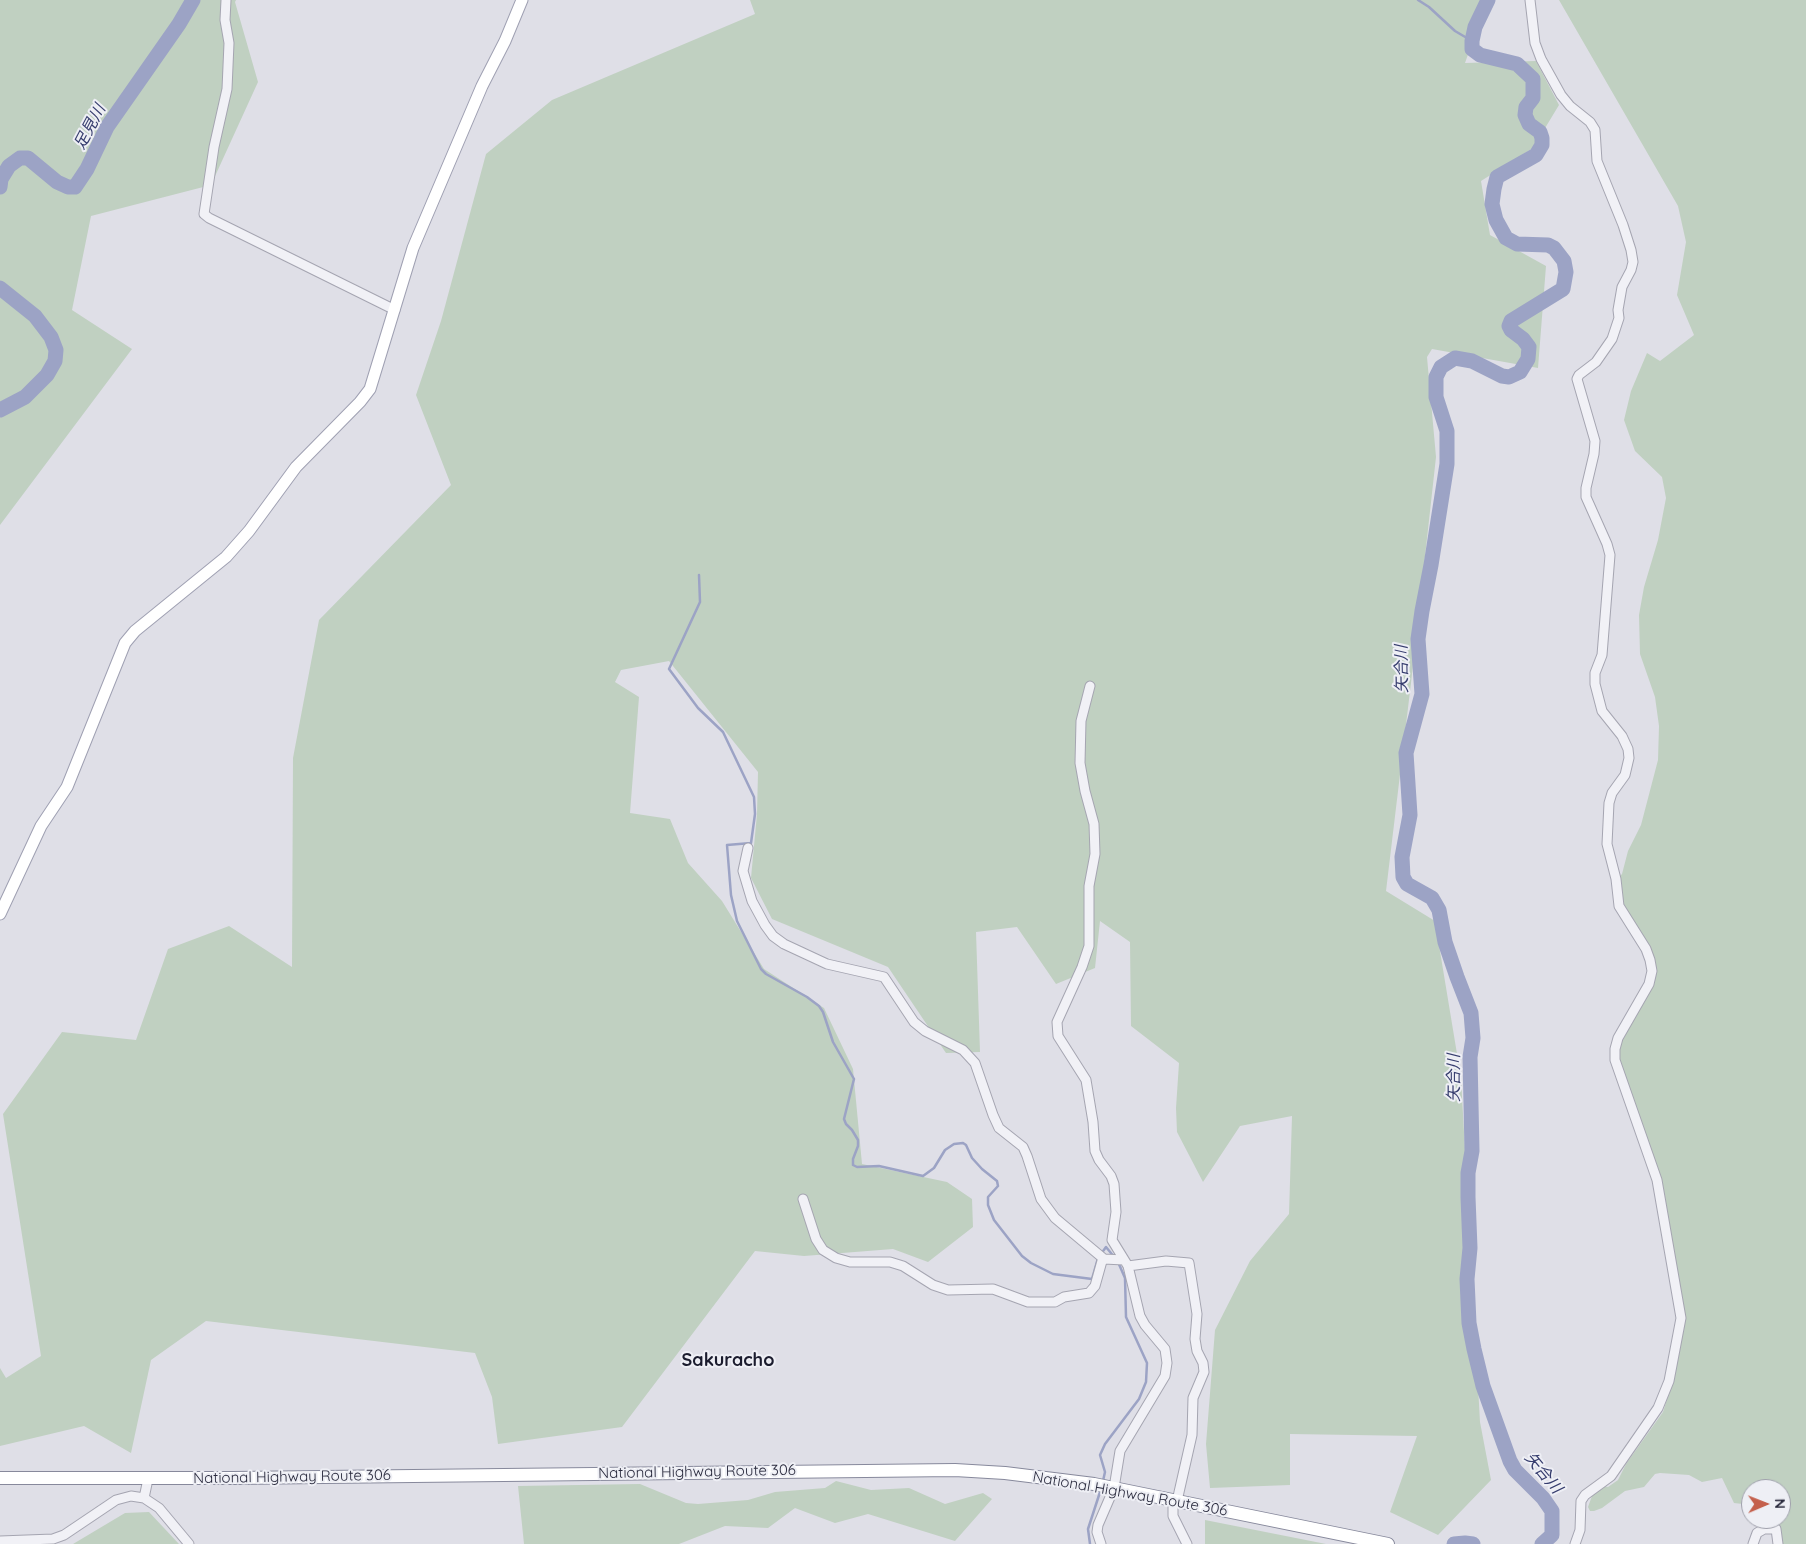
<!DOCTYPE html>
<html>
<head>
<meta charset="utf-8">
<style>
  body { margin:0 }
  #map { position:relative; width:1806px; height:1544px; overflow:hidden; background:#dfdfe7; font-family:Quicksand,sans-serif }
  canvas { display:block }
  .north { position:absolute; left:1741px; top:1479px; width:50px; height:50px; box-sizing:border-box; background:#eeeff5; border:1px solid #9fa0ab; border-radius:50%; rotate:89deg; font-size:14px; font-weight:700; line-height:20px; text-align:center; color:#292a3d }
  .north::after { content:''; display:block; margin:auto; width:18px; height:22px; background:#c4604c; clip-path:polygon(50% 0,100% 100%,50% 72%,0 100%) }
</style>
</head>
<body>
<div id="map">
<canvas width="1806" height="1544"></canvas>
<div class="north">N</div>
</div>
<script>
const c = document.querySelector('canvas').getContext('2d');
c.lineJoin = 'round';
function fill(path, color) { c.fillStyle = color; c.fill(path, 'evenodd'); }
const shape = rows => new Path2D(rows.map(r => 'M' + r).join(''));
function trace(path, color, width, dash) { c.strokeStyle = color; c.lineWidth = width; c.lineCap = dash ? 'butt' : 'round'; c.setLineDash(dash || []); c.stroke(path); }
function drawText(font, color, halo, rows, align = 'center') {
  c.font = font + ' Quicksand,"Noto Sans JP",sans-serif'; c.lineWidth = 4; c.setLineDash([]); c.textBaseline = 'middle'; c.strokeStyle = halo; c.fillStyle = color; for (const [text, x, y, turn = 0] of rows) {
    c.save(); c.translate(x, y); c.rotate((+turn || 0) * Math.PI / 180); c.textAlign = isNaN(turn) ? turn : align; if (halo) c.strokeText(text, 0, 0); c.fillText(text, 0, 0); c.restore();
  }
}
fill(shape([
  [0,0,236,0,235,2,258,82,211,185,91,216,72,310,132,349,0,525],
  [750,0,1487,0,1465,63,1536,61,1559,105,1533,148,1481,181,1490,235,1546,266,1538,368,1432,349,1427,357,1436,457,1411,683,1386,891,1435,921,1461,1078,1480,1422,1491,1480,1438,1535,1390,1512,1417,1436,1290,1434,1290,1485,1210,1488,1206,1444,1215,1330,1250,1261,1289,1214,1292,1116,1240,1126,1203,1182,1177,1132,1176,1108,1179,1063,1131,1026,1130,942,1100,921,1095,968,1056,984,1017,927,976,932,980,1052,946,1053,888,967,772,919,751,878,757,814,758,772,669,661,621,670,615,682,639,697,630,813,670,819,688,863,722,901,764,969,824,1008,853,1069,862,1164,947,1182,972,1199,973,1227,928,1262,893,1249,804,1256,755,1251,622,1427,498,1444,492,1397,475,1353,206,1321,151,1360,131,1453,84,1426,0,1446,0,1368,6,1378,41,1356,3,1114,62,1032,136,1040,168,949,229,926,292,967,293,758,319,620,451,485,416,395,441,321,486,154,552,100,755,14],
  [1559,0,1806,0,1806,1544,1780,1544,1777,1519,1781,1519,1781,1489,1751,1489,1751,1505,1734,1503,1722,1478,1702,1482,1689,1475,1660,1473,1655,1474,1644,1487,1625,1491,1602,1508,1594,1511,1590,1511,1588,1507,1592,1496,1603,1486,1608,1487,1618,1480,1626,1464,1663,1412,1672,1383,1683,1322,1682,1297,1663,1186,1618,1058,1619,1048,1623,1039,1654,984,1656,974,1623,904,1619,877,1622,874,1628,851,1641,825,1658,760,1659,726,1655,697,1640,654,1639,615,1644,587,1658,540,1666,498,1662,477,1635,451,1624,420,1631,391,1647,353,1660,361,1694,335,1677,295,1686,242,1678,206],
  [836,1481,871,1490,909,1488,945,1504,983,1493,992,1499,955,1541,868,1514,835,1523,795,1508,768,1528,725,1526,679,1544,524,1544,518,1486,640,1484,686,1503,698,1504,748,1500,775,1492,825,1488],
  [149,1512,179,1544,73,1544,125,1513],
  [1205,1520,1326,1544,1205,1544]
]), '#c0d0c1');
trace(shape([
  [1418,0,1429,7,1455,31,1472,41],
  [699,575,700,602,669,669,698,708,723,732,754,797,755,814,751,843,727,845,731,895,737,921,761,969,766,974,807,997,819,1006,823,1012,833,1042,854,1079,844,1119,846,1124,852,1130,858,1140,858,1146,853,1159,853,1165,857,1167,879,1166,923,1176,934,1168,945,1150,954,1144,963,1143,966,1145,972,1158,982,1169,997,1181,998,1186,988,1197,988,1205,994,1220,1022,1256,1031,1263,1053,1274,1092,1279,1098,1258],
  [1101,1254,1106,1247,1115,1258],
  [1103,1481,1105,1472,1100,1455,1105,1444,1139,1399,1146,1382,1147,1363,1126,1317,1125,1278,1118,1262],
  [1090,1544,1088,1529,1101,1489]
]), '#9ca3c5', 2.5);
trace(shape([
  [1488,0,1475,27,1472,41,1472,49,1480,55,1517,64,1533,79,1533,98,1526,107,1525,115,1529,124,1540,132,1542,138,1542,145,1536,155,1497,177,1494,189,1492,204,1496,220,1506,238,1517,244,1548,245,1554,248,1564,261,1566,272,1563,289,1511,321,1509,326,1511,330,1523,339,1529,347,1528,359,1520,372,1509,377,1502,376,1472,361,1455,358,1441,367,1436,377,1436,397,1447,431,1447,464,1431,565,1422,611,1418,639,1422,694,1406,753,1410,815,1402,857,1403,877,1407,884,1432,898,1439,910,1445,942,1457,977,1471,1013,1473,1038,1470,1057,1472,1151,1468,1173,1468,1197,1470,1248,1467,1279,1469,1323,1474,1349,1483,1386,1510,1461,1515,1470,1543,1498,1552,1511,1552,1535,1542,1544],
  [0,187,1,179,9,166,20,158,28,158,57,182,68,187,75,187,87,169,107,127,179,24,193,0],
  [0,288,35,316,51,337,56,350,55,361,47,375,25,397,0,410],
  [1454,1544,1465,1543,1473,1544]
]), '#9ca3c5', 15);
const minor = shape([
  [226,0,225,20,229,43,227,89,214,147,204,214,209,218,395,310],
  [1530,0,1535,43,1541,59,1561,95,1570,106,1590,122,1595,130,1597,161,1623,225,1631,250,1633,262,1631,270,1622,287,1618,310,1619,318,1612,339,1596,362,1579,375,1577,379,1595,441,1594,454,1586,488,1586,497,1607,544,1610,555,1602,655,1595,673,1595,684,1602,711,1622,736,1628,749,1629,758,1625,775,1612,793,1609,803,1607,844,1616,879,1619,906,1646,949,1650,960,1652,971,1649,984,1618,1038,1615,1049,1615,1060,1657,1180,1681,1318,1669,1381,1658,1408,1611,1476,1585,1495,1581,1501,1580,1530,1575,1544],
  [1090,686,1081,721,1080,763,1085,791,1094,824,1095,854,1089,886,1089,946,1082,967,1057,1022,1058,1036,1086,1080,1093,1122,1095,1151,1099,1160,1111,1176,1114,1184,1116,1212,1112,1240,1128,1266,1140,1316,1145,1325,1165,1349,1167,1363,1165,1376,1120,1451,1114,1488,1098,1525,1097,1532,1101,1544],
  [748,848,743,871,752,901,765,925,773,936,784,944,827,964,884,977,914,1022,925,1031,963,1050,975,1063,993,1115,999,1128,1023,1147,1027,1156,1041,1199,1055,1218,1104,1259,1124,1260],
  [803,1199,816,1239,823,1250,836,1258,850,1262,890,1262,903,1266,933,1285,948,1290,993,1289,1028,1302,1055,1302,1064,1297,1089,1293,1095,1286,1102,1261,1104,1259],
  [1128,1266,1166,1261,1189,1263,1197,1314,1195,1339,1197,1351,1203,1363,1204,1372,1193,1398,1192,1435,1177,1501],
  [144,1498,148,1479],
  [1173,1500,1173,1516,1187,1544],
  [0,1541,53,1539,64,1535,116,1500,131,1496,144,1498,159,1508,189,1544],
  [1753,1544,1757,1533,1764,1529,1776,1529,1778,1544]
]);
const major = shape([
  [0,914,41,826,67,787,125,643,135,631,226,557,249,531,296,467,360,402,370,389,413,248,482,86,505,41,522,0]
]);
const highway = shape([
  [0,1478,233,1478,955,1470,1005,1473,1094,1484,1388,1544]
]);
trace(minor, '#a5a5b1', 11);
trace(major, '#9fa0b2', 13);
trace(highway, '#87899c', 14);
trace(minor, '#f1f1f6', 9);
trace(major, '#fff', 11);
trace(highway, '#fff', 12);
drawText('15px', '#292a3d', '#eeeff5', [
  ["National Highway Route 306",697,1472,-1],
  ["National Highway Route 306",292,1477,-1],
  ["National Highway Route 306",1130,1494,10]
]);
drawText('italic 16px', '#363d6e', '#eeeff5', [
  ["足見川",90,127,-62],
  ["矢合川",1402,669,-91],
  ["矢合川",1454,1078,-90],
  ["矢合川",1543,1473,50]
]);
drawText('bold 18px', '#1b1c2e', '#eeeff5', [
  ["Sakuracho",728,1361]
]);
</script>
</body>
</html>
